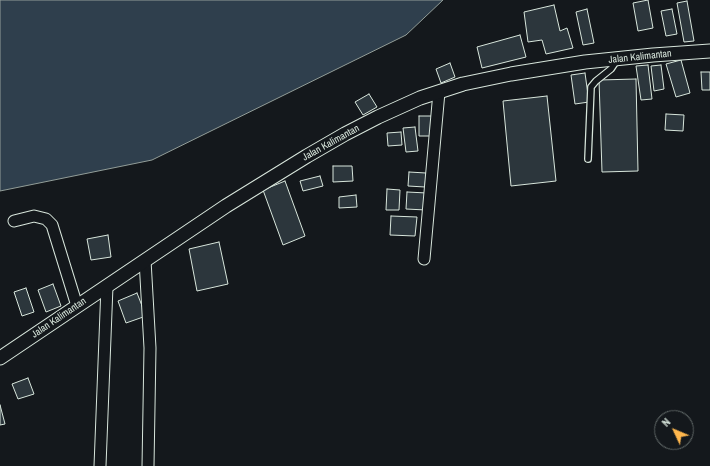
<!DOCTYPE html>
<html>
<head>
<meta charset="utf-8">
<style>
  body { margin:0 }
  #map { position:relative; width:710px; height:466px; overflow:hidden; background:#14181c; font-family:"Archivo Narrow",sans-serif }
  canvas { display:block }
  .north { position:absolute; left:654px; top:410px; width:40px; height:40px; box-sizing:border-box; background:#14181c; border:1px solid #626a69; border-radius:50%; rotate:314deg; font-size:11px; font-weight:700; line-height:16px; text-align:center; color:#d8e6dc }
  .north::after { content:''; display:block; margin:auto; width:14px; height:18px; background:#ffb74d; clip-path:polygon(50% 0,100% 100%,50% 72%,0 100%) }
</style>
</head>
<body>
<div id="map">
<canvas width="710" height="466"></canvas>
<div class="north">N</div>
</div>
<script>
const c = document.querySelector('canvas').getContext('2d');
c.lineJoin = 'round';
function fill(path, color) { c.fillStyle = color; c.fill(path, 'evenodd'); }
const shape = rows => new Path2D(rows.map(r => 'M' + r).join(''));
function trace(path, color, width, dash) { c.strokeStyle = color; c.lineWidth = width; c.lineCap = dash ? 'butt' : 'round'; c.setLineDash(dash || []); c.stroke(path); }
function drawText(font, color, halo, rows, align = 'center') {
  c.font = font + ' "Archivo Narrow",sans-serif'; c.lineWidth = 3; c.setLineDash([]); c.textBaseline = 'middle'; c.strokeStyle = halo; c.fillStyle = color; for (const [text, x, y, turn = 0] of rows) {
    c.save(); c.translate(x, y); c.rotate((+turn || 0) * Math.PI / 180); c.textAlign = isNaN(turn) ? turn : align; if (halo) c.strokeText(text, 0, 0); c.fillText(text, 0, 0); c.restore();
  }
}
const water = shape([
  [0,0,443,0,406,35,152,160,0,191,0,0]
]);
fill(water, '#2f3f4d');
trace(water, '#939e99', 1);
const building = shape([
  [648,0,653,28,638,31,633,3,648,0],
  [687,1,694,41,684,42,677,3,687,1],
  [554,5,560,31,567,28,573,48,546,54,542,40,528,42,524,12,554,5],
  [587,9,594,43,583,45,576,12,587,9],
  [672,9,677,34,666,36,661,11,672,9],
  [520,35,526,57,482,68,477,47,520,35],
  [681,60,690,93,676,97,666,64,681,60],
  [450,63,455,77,441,83,436,69,450,63],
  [648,65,652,99,641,100,636,66,648,65],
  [661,65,664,89,654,91,651,66,661,65],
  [701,72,710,72,710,90,702,90,701,72],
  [585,73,589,102,575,104,571,75,585,73],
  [636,79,638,171,602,172,599,80,636,79],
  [369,94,377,107,363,115,355,102,369,94],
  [547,96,556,181,511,186,503,101,547,96],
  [666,114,684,115,683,131,665,130,666,114],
  [419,116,432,116,432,136,419,136,419,116],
  [415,127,418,151,406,152,403,128,415,127],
  [401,132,402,145,388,146,387,133,401,132],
  [333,166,352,166,353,181,333,182,333,166],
  [409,172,426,173,425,187,408,186,409,172],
  [320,176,323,186,303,191,300,181,320,176],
  [285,181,305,236,283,245,263,190,285,181],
  [387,189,400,190,399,210,386,210,387,189],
  [407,192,427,193,426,210,406,209,407,192],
  [356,195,357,207,339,208,339,197,356,195],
  [391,216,417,217,415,236,390,235,391,216],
  [108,235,111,257,91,260,87,239,108,235],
  [219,242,228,284,197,291,189,249,219,242],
  [53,284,61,306,46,312,38,290,53,284],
  [26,288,34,312,22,316,14,292,26,288],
  [137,293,146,316,126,323,118,301,137,293],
  [28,378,34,394,18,399,12,384,28,378],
  [0,405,5,424,0,425,0,405]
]);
fill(building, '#2c363c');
trace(building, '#d8e6dc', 1);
const service = shape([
  [588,159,591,87,596,81,611,69,617,60]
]);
const minor = shape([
  [14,221,34,216,46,219,52,225,77,306],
  [424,259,439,92],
  [145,260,150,348,148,466],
  [100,466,107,286]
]);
const tertiary = shape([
  [0,358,226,206,307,156,345,134,378,117,420,98,463,84,511,74,585,62,653,55,710,51]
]);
trace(service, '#d8e6dc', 8);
trace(minor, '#d8e6dc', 13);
trace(tertiary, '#d8e6dc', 15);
trace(service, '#14181c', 5.5);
trace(minor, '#14181c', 11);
trace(tertiary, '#14181c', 13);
drawText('10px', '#d8e6dc', '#14181c', [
  ["Jalan Kalimantan",640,57,-6],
  ["Jalan Kalimantan",331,143,-29],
  ["Jalan Kalimantan",59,318,-34]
]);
</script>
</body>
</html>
